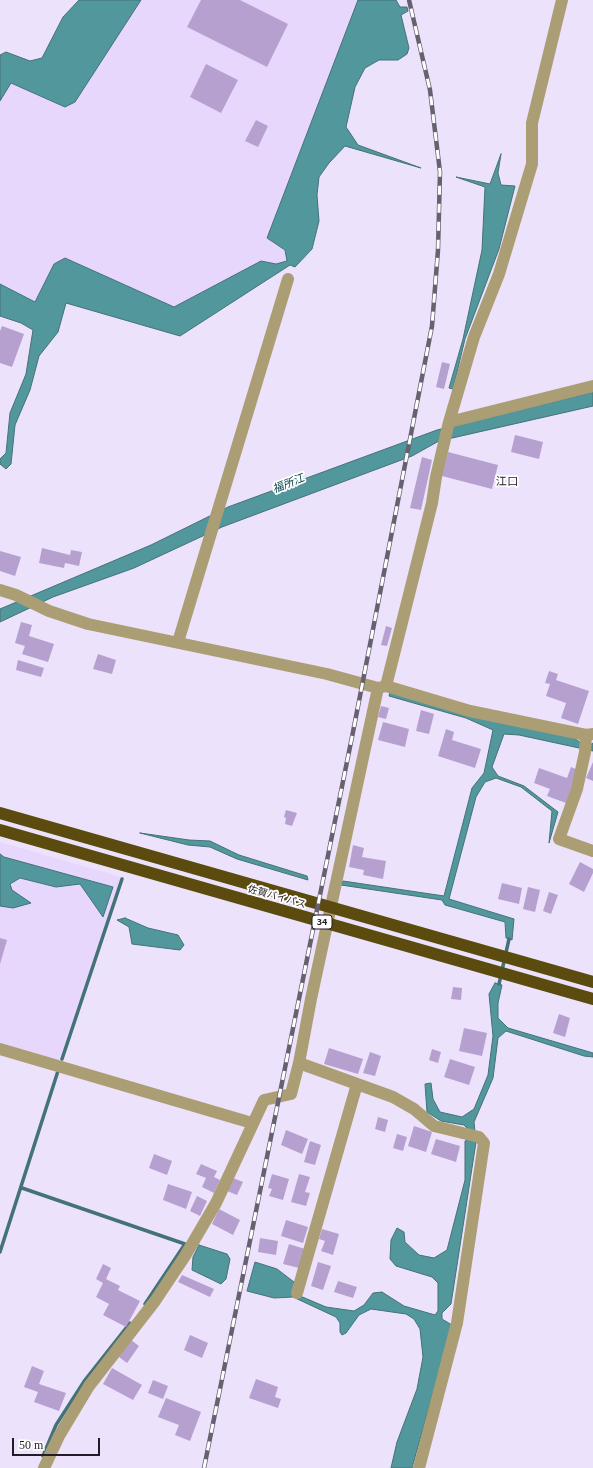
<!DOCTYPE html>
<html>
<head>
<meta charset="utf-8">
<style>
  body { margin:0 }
  #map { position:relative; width:593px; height:1468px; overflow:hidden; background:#ede2fb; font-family:Georgia,serif }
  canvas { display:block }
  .scale { position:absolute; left:12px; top:1438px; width:88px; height:18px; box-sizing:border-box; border:2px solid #211c27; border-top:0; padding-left:5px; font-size:12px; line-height:14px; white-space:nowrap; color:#211c27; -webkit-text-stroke:3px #fff; paint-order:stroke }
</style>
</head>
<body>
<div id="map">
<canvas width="593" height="1468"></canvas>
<div class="scale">50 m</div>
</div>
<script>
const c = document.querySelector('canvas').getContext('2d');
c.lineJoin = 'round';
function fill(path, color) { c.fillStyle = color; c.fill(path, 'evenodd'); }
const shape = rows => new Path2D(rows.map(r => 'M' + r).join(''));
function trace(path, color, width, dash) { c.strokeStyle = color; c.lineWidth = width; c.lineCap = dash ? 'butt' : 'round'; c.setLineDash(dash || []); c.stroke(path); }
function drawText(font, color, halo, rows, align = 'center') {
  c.font = font + ' Georgia,"Noto Sans JP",serif'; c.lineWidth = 3.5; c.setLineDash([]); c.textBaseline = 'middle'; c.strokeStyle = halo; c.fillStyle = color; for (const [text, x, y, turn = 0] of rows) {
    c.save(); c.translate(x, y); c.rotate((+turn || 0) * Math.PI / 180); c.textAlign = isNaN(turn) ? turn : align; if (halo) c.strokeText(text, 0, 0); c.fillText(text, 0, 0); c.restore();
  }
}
fill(shape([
  [141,0,358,0,267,238,285,250,287,261,276,264,261,261,174,307,65,258,54,264,35,302,0,284,0,101,11,83,65,107,75,102],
  [0,842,121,877,59,1061,0,1043]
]), '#e8d7fd');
const water = shape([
  [79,0,141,0,75,102,65,107,11,83,0,101,0,55,6,52,30,61,42,58,63,17,79,0],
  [358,0,396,0,400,7,407,7,408,11,401,15,409,48,407,54,398,60,379,60,365,68,355,87,346,127,358,145,421,168,345,146,329,163,319,177,317,195,319,221,312,249,295,267,290,265,180,336,66,303,58,332,39,356,30,390,15,425,11,464,6,469,0,464,0,459,6,453,10,413,26,374,33,330,21,323,0,316,0,284,35,302,54,264,65,258,174,307,261,261,276,264,287,261,285,250,267,238,358,0],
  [501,154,498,173,501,185,515,186,499,249,465,339,453,389,449,388,463,339,482,250,485,187,456,177,490,184,501,154],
  [593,392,593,406,439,441,412,456,222,527,134,568,53,597,0,622,0,609,151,545,228,507,437,430,593,392],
  [390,692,569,735,583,744,590,745,593,743,593,751,519,735,504,734,492,767,498,776,524,786,558,812,549,843,552,811,521,787,496,778,485,782,476,797,449,899,514,919,512,940,506,938,505,922,445,905,442,900,341,885,343,881,444,896,472,788,484,773,493,730,466,718,389,696,390,692],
  [140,833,189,840,210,841,239,855,307,876,308,880,237,859,210,847,188,845,140,833],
  [0,854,4,857,113,887,103,917,80,884,56,887,20,878,10,884,12,890,31,903,13,908,0,906,0,854],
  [125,918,148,928,178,935,184,945,180,950,132,944,129,927,117,920,125,918],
  [495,983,502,985,498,1003,498,1018,508,1028,593,1053,593,1057,584,1056,506,1031,498,1038,493,1078,474,1122,476,1142,451,1304,442,1313,442,1319,452,1325,412,1468,391,1468,397,1442,417,1389,423,1357,420,1329,414,1319,406,1314,371,1309,359,1315,346,1333,342,1335,340,1332,340,1323,336,1317,293,1297,274,1298,247,1291,255,1262,277,1269,294,1282,293,1293,326,1307,354,1311,364,1305,373,1293,382,1292,404,1306,435,1315,438,1311,438,1283,432,1277,396,1266,390,1259,391,1240,397,1228,404,1232,405,1242,419,1255,434,1258,447,1250,465,1180,465,1141,469,1139,470,1131,464,1125,441,1121,427,1112,425,1084,431,1083,433,1099,440,1112,462,1117,474,1109,488,1075,493,1036,489,994,495,983],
  [199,1245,227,1254,230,1259,226,1279,221,1284,192,1270,193,1257,199,1245]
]);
fill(water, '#51979c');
trace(water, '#437279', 1);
trace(shape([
  [499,984,509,939],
  [62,1059,122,879],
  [22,1188,185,1244,145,1304],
  [0,1252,58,1071],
  [43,1456,56,1425,85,1380,130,1323]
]), '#437279', 3.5);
fill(shape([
  [201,0,240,0,288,24,267,67,187,27],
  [206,64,238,80,221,113,190,97],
  [256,120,268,126,258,147,245,141],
  [2,326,24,334,12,367,0,363,0,331],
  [442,362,450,364,444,389,436,387],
  [515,435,543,442,539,459,511,452],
  [448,452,498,465,492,489,442,476],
  [422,457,432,460,421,510,410,508],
  [42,548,70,555,71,550,82,552,79,566,65,563,64,568,39,563],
  [0,551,21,557,15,576,0,571],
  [21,622,32,625,29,636,54,644,48,662,22,654,25,646,15,643],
  [386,626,392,628,387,646,381,645],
  [98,654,116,660,112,674,93,669],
  [18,660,44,668,41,677,16,670],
  [549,671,558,674,556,680,589,691,578,724,561,718,566,703,546,696,550,684,545,683],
  [381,706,389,708,386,719,378,717],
  [421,710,434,714,429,734,416,731],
  [383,722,409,729,405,747,378,740],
  [446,729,454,732,452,740,481,749,475,768,438,756],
  [593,762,593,781,586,778],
  [571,767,578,770,566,803,547,796,550,789,534,783,539,768,567,778],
  [286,810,297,813,292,826,285,824,286,818,284,817],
  [353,845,364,848,362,857,386,861,383,879,363,875,364,870,349,867],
  [580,862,593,869,593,873,584,892,569,884],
  [502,883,522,888,519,904,498,899],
  [528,887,540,890,535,912,523,909],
  [549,892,558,895,551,914,543,911],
  [0,938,7,940,0,964],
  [453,987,462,988,461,1000,451,999],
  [559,1014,570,1018,565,1037,553,1033],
  [464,1028,487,1033,482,1056,459,1051],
  [329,1048,363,1059,358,1074,324,1064],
  [432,1049,441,1052,438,1063,429,1060],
  [370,1052,381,1056,375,1076,363,1073],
  [450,1059,475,1067,469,1085,444,1077],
  [378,1117,388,1120,385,1132,375,1129],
  [414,1126,432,1132,426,1152,408,1146],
  [286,1130,308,1139,302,1154,281,1145],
  [397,1134,407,1137,403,1151,393,1148],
  [436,1139,460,1146,456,1162,431,1154],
  [310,1141,321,1145,315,1165,304,1162],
  [154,1154,172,1161,167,1175,149,1168],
  [201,1164,217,1171,214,1177,220,1180,214,1193,202,1187,206,1178,196,1174],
  [272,1174,289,1179,283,1200,269,1196,272,1189,268,1188],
  [299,1174,310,1177,305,1192,310,1193,306,1206,291,1202],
  [233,1178,243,1182,237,1195,227,1191],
  [168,1184,192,1192,186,1209,163,1200],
  [197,1196,207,1201,200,1216,190,1211],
  [219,1209,240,1220,233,1235,212,1224],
  [286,1220,308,1227,303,1243,281,1236],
  [322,1229,339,1234,333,1255,321,1251,325,1241,319,1239],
  [260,1238,278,1241,276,1255,258,1252],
  [289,1244,305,1249,299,1268,283,1264],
  [318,1262,331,1266,323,1290,311,1286],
  [103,1264,111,1268,106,1279,120,1286,118,1290,140,1301,126,1327,103,1315,109,1304,96,1297,103,1283,96,1279],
  [182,1275,214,1289,210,1297,178,1282],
  [338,1281,357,1287,353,1298,334,1292],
  [190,1335,208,1343,202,1358,184,1350],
  [131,1340,139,1346,127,1363,119,1357],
  [32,1366,44,1371,39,1384,66,1393,59,1411,34,1402,38,1392,24,1387],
  [112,1368,142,1385,133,1400,103,1384],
  [256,1379,278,1387,275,1397,281,1399,278,1408,249,1398],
  [153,1380,168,1386,163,1399,148,1393],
  [166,1398,201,1412,190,1441,175,1435,179,1425,158,1417]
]), '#b6a0d0');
trace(shape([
  [449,422,593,386],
  [0,590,16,595,49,611,88,624,327,674,378,688,386,686,470,711,586,735,593,734],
  [178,642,288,279],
  [386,686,432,503,436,477,449,422,474,337,499,274,532,164,532,123,562,0],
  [586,735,585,752,577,789,559,839,593,851],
  [0,1049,252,1123],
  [299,1063,393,1097,414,1109,434,1126,479,1137,484,1143,457,1323,419,1468],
  [297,1293,357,1084],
  [44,1468,59,1436,89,1386,155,1301,185,1256,216,1203,264,1100,291,1094,299,1063,311,999,378,688]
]), '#ab9e74', 12);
trace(shape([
  [0,813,593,982],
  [0,830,593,999]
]), '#5b4b0e', 12);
const rail = shape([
  [204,1468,353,732,432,326,438,250,440,172,430,90,409,0]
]);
trace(rail, '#676070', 4.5);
trace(rail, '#fff', 3, [9]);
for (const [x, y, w] of [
  [322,922,20]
]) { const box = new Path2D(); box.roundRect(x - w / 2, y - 7, w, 14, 3); c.fillStyle = '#fff'; c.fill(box); trace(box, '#211c27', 1); }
drawText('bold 9px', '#211c27', null, [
  ["34",322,922]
]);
drawText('10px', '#211c27', '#fff', [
  ["佐賀バイパス",277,896,16]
]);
drawText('11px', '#211c27', '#fff', [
  ["江口",507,481]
]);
drawText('italic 11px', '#00454a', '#fff', [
  ["福所江",288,483,-22]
]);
</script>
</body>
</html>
